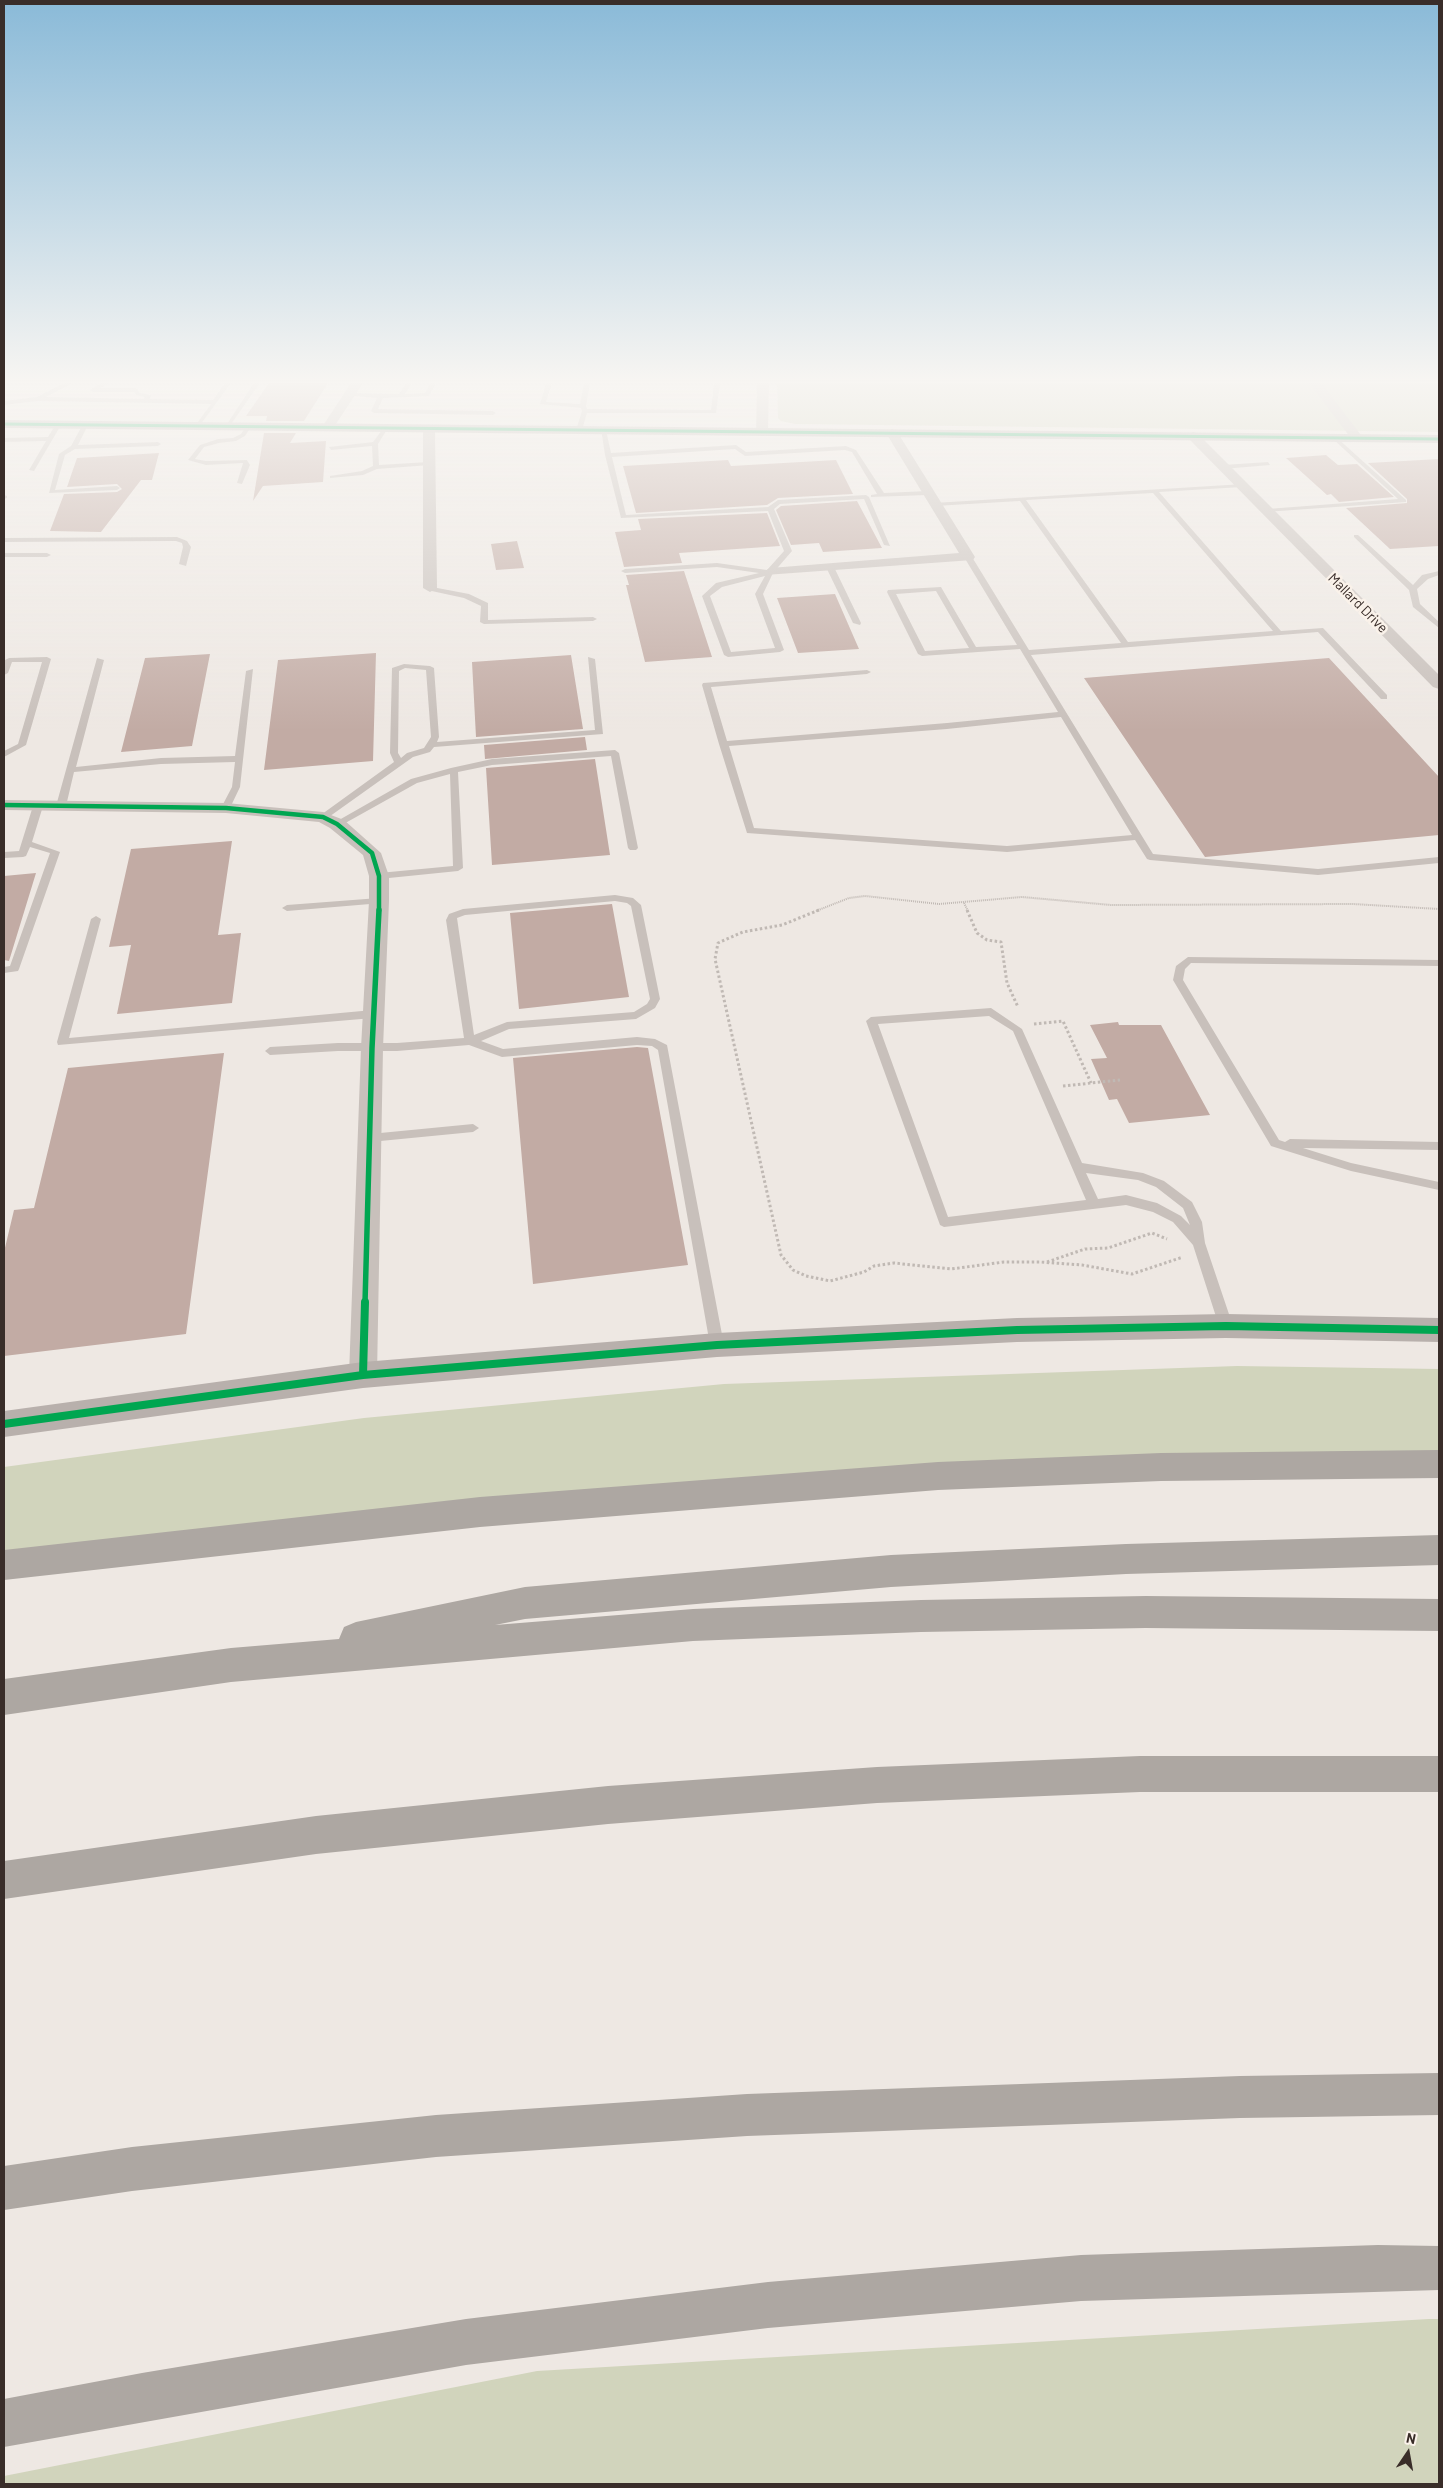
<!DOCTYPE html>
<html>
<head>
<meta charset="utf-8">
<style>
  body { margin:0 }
  #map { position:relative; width:1443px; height:2488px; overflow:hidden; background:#eee8e3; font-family:Barlow,sans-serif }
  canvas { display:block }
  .frame { position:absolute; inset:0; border:5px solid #392d29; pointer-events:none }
  .north { position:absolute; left:1383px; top:2428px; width:50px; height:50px; -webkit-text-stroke:4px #faf2ea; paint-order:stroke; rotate:12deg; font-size:14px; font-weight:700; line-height:20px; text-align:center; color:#392d29 }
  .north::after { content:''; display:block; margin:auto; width:18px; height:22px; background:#392d29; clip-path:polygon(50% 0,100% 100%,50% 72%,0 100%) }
</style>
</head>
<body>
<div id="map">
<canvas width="1443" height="2488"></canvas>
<div class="frame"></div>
<div class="north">N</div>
</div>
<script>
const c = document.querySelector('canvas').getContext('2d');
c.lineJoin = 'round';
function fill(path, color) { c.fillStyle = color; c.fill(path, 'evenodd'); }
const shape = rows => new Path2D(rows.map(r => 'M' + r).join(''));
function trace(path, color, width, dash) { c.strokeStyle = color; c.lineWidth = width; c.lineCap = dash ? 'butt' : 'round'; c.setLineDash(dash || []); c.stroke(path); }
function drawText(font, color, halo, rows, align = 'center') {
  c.font = font + ' Barlow,sans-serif'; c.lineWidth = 5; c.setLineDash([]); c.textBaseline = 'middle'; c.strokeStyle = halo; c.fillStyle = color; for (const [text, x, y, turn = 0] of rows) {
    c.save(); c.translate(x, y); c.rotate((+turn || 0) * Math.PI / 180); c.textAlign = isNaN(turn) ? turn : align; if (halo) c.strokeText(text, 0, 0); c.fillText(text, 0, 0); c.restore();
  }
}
fill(shape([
  [777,383,1439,383,1439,432,795,424,781,421,778,418],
  [1237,1366,1439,1369,1439,1464,1161,1467,241,1537,4,1565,4,1467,364,1418,724,1384],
  [1429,2319,1439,2319,1439,2484,4,2484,4,2476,537,2371]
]), '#d1d4bc');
fill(shape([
  [269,383,328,383,304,421,266,421,267,416,246,416],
  [264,433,296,433,290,443,326,441,323,482,263,486,253,501],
  [159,453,152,480,141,480,101,532,50,531,64,494,117,492,122,489,117,484,67,487,77,458],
  [1326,455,1338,465,1357,464,1394,497,1339,502,1331,494,1327,495,1286,458],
  [1439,459,1439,546,1390,549,1346,508,1407,503,1407,499,1368,463],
  [728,460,731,466,836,460,853,494,778,498,767,505,636,513,623,466],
  [857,501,882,548,823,552,819,543,791,545,776,510,781,506],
  [767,513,780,546,679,553,682,563,624,567,615,532,641,530,638,519],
  [517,541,524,568,496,570,491,544],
  [684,571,712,657,645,662,626,585,629,585,626,575],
  [835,594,859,649,798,653,777,598],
  [376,653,373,761,264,770,278,660],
  [210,654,192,746,121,752,145,658],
  [571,655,583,729,476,737,472,662],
  [1329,658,1439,777,1439,835,1205,857,1084,678],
  [585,737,587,750,485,759,484,745],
  [595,759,610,855,492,865,486,768],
  [232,841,218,935,241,933,232,1003,117,1014,131,945,109,947,131,849],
  [36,873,9,961,4,960,4,876],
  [612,904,629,997,519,1009,510,913],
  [1118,1022,1119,1025,1161,1025,1210,1115,1129,1123,1117,1099,1109,1100,1091,1059,1107,1058,1090,1025],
  [637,1047,648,1048,688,1265,533,1284,513,1058],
  [224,1053,186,1334,4,1356,4,1252,14,1210,34,1208,68,1068]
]), '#c2aba4');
trace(shape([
  [964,903,968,911],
  [816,911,849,898,865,896,939,904,1022,897,1111,905,1353,904,1439,909]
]), '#c0b9b4', 2, [1, 1]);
trace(shape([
  [819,910,782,925,743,932,718,943,715,959,781,1255,793,1270,806,1276,830,1281,864,1272,874,1266,894,1263,951,1269,1004,1262,1040,1262,1082,1265,1132,1274,1183,1257],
  [967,910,977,933,987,940,1001,942,1007,983,1018,1007],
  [1034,1024,1063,1021,1091,1083],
  [1063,1086,1120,1080],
  [1047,1262,1085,1249,1108,1248,1152,1233,1167,1239]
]), '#c0b9b4', 3, [2.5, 2.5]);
fill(shape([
  [64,383,72,383,46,397,144,399,145,397,136,395,134,392,93,392,90,390,101,383,109,383,101,388,136,388,140,393,151,395,150,399,213,400,225,383,231,383,198,428,195,426,211,404,38,401,4,405,4,401,37,397,64,383],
  [254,383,260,383,229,427,225,427,254,383],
  [406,383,412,383,405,394,425,393,430,383,436,383,429,396,383,398,378,409,493,411,496,413,493,415,374,413,371,411,377,398,345,395,348,393,399,394,406,383],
  [546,383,552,383,546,402,580,404,584,383,590,383,586,406,587,409,711,410,714,383,720,383,716,413,587,413,582,430,579,432,576,430,582,411,581,408,540,404,546,383],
  [56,424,61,425,34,471,29,470,46,441,4,442,4,438,48,437,56,424],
  [83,424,88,425,78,445,158,442,161,444,158,446,75,449,65,455,55,490,117,486,120,488,117,490,49,493,59,454,71,446,83,424],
  [246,426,251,427,245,436,236,441,219,443,204,447,195,459,206,461,247,460,250,465,242,484,237,483,243,463,206,465,188,460,200,445,218,439,233,438,241,434,246,426],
  [385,426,388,428,378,444,379,465,428,462,430,465,377,469,363,475,330,478,330,476,362,471,373,466,372,446,331,450,329,447,373,442,385,426],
  [601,429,606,430,611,453,736,445,746,452,846,446,856,450,884,493,927,491,930,493,927,495,871,497,871,495,877,494,852,452,845,450,745,456,735,449,612,457,626,515,768,507,778,500,866,495,869,497,890,546,884,545,864,499,780,504,774,509,792,551,773,573,763,594,784,650,780,652,728,657,724,655,702,596,716,583,759,573,717,567,625,573,621,571,625,569,717,563,767,570,784,551,768,511,621,518,605,455,601,429],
  [765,576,755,594,775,648,731,652,710,596,722,587,765,576],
  [1335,436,1406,500,1406,502,1265,512,1265,510,1267,509,1398,499,1333,439,1335,436],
  [1268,462,1270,465,1223,469,1220,467,1223,465,1268,462],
  [1244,484,1244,486,1242,487,1159,492,1281,631,1323,628,1387,695,1387,699,1381,699,1318,632,1031,655,1153,854,1318,869,1439,857,1439,863,1318,875,1150,860,1147,859,1135,840,1007,852,747,833,719,744,702,685,703,683,867,670,871,672,867,674,711,687,727,741,947,723,1058,712,1020,649,922,656,918,654,887,592,888,590,941,587,976,647,1017,645,964,557,968,555,972,557,1029,650,1121,643,1020,501,935,506,932,504,933,503,1244,484],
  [1153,493,1273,631,1128,642,1026,500,1153,493],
  [936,591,969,648,925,651,896,594,936,591],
  [1061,717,1132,835,1007,846,754,828,729,746,947,729,1061,717],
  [4,495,7,496,7,498,4,499,4,495],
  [1354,535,1358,535,1413,585,1422,575,1439,571,1439,575,1428,579,1417,589,1420,604,1439,622,1439,628,1413,607,1409,590,1354,537,1354,535],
  [177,537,187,541,191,547,186,566,179,564,183,547,182,543,176,541,4,542,4,538,177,537],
  [4,553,47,553,51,555,47,557,4,557,4,553],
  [827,565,834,567,861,623,860,625,853,623,826,567,827,565],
  [427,586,469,594,488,603,488,620,593,617,597,619,593,621,484,624,480,622,481,606,464,598,427,590,427,586],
  [47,657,51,659,26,745,4,757,4,751,18,744,42,662,12,662,8,673,4,675,5,660,9,658,47,657],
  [588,657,595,659,603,734,434,747,430,752,413,757,326,819,318,817,394,762,390,753,392,668,404,664,430,666,434,668,439,737,437,742,595,730,588,657],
  [405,668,426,670,431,737,424,748,407,753,401,758,398,753,399,671,405,668],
  [97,658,104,660,76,767,161,758,235,756,246,671,253,669,240,787,229,810,221,808,232,787,235,762,161,764,74,772,66,806,58,808,56,806,97,658],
  [615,750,619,753,638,848,636,850,630,850,628,848,611,756,492,765,458,772,463,868,458,871,379,879,374,876,379,873,453,866,450,774,417,783,340,826,337,827,332,824,411,779,451,768,492,759,615,750],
  [38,803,43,806,32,842,60,852,19,969,18,971,4,973,4,967,10,966,50,853,30,847,26,856,23,857,4,858,4,852,19,851,33,806,38,803],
  [615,895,633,898,641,905,660,999,655,1008,636,1019,509,1029,481,1041,503,1049,637,1037,655,1039,667,1045,724,1345,722,1349,717,1350,712,1349,710,1345,658,1050,652,1046,637,1045,502,1057,469,1045,397,1051,338,1051,270,1055,265,1051,270,1047,338,1043,397,1043,464,1038,446,920,449,914,463,909,615,895],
  [615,901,627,903,631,906,650,999,647,1004,634,1012,507,1022,474,1035,457,918,465,915,615,901],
  [379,898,384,901,382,903,287,911,282,908,287,905,379,898],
  [96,916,101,919,69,1038,373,1010,378,1014,373,1018,58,1045,57,1042,91,919,96,916],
  [1188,957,1439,960,1439,966,1191,963,1185,969,1183,980,1279,1140,1285,1142,1290,1139,1439,1142,1439,1150,1303,1148,1351,1163,1439,1182,1439,1190,1351,1171,1271,1146,1173,980,1176,966,1188,957],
  [991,1008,1022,1029,1082,1163,1143,1173,1164,1181,1192,1202,1202,1222,1205,1243,1233,1326,1231,1330,1226,1331,1221,1330,1219,1326,1193,1245,1173,1222,1153,1212,1126,1205,944,1227,940,1225,866,1021,871,1017,991,1008],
  [989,1016,1013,1031,1086,1200,948,1217,878,1024,989,1016],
  [1086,1173,1138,1180,1156,1187,1183,1208,1190,1225,1181,1216,1157,1203,1126,1195,1098,1199,1086,1173],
  [473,1124,479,1128,473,1132,370,1142,364,1138,370,1134,473,1124]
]), '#c8c0bb');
fill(shape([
  [351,383,363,383,332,430,324,430,322,427,351,383],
  [757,383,769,383,768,432,762,436,756,432,757,383],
  [1309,383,1321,383,1361,435,1363,438,1361,441,1353,441,1309,383],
  [429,425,435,429,437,588,430,592,423,588,423,429,429,425],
  [892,429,898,433,975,557,973,560,765,575,763,572,770,568,959,553,886,433,892,429],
  [1193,432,1197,433,1439,675,1439,689,1433,687,1189,439,1187,436,1193,432],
  [4,800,226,803,323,812,344,820,381,853,389,876,389,901,383,1048,377,1375,373,1383,363,1386,353,1383,349,1375,361,1048,369,901,369,876,363,855,330,828,319,822,226,813,4,810,4,800]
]), '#c8c0bb');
fill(shape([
  [4,420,1439,435,1439,443,4,428,4,420],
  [1226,1314,1439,1318,1439,1342,1226,1338,1017,1342,717,1357,363,1388,4,1437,4,1411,363,1362,717,1333,1017,1318,1226,1314]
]), '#b8b0ac');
fill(shape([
  [1439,1450,1439,1478,1161,1481,938,1490,480,1527,4,1580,4,1550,480,1497,938,1462,1161,1453,1439,1450],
  [1439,1535,1439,1565,1126,1574,891,1587,525,1619,495,1625,693,1609,921,1600,1146,1596,1439,1599,1439,1631,1146,1628,921,1632,693,1641,231,1682,4,1715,4,1679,231,1648,339,1639,344,1627,356,1622,525,1587,891,1555,1126,1544,1439,1535],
  [1140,1756,1439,1756,1439,1792,1140,1792,877,1803,608,1824,316,1854,4,1899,4,1861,316,1816,608,1786,877,1767,1140,1756],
  [1439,2073,1439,2115,1240,2118,747,2136,436,2157,132,2191,4,2210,4,2166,132,2147,436,2115,747,2094,1240,2076,1439,2073],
  [1378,2245,1439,2246,1439,2290,1081,2301,768,2328,466,2365,4,2447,4,2399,142,2373,466,2319,768,2282,1081,2255,1378,2245]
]), '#ada7a2');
trace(shape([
  [4,424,1439,439]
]), '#00a651', 3);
trace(shape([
  [4,805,226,808,323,817,337,824,372,853,379,876,379,911]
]), '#00a651', 4.5);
trace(shape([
  [365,1303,372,1048,379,910]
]), '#00a651', 5.5);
trace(shape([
  [363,1375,365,1302],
  [4,1424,363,1375,717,1345,1017,1330,1226,1326,1439,1330]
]), '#00a651', 8);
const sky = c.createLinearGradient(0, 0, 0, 731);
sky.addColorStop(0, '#8abad8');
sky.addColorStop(0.52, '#f7f5f2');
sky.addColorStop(1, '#f7f5f200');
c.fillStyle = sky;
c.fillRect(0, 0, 1443, 731);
drawText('14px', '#392d29', '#faf2ea', [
  ["Mallard Drive",1358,603,45]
]);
</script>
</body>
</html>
